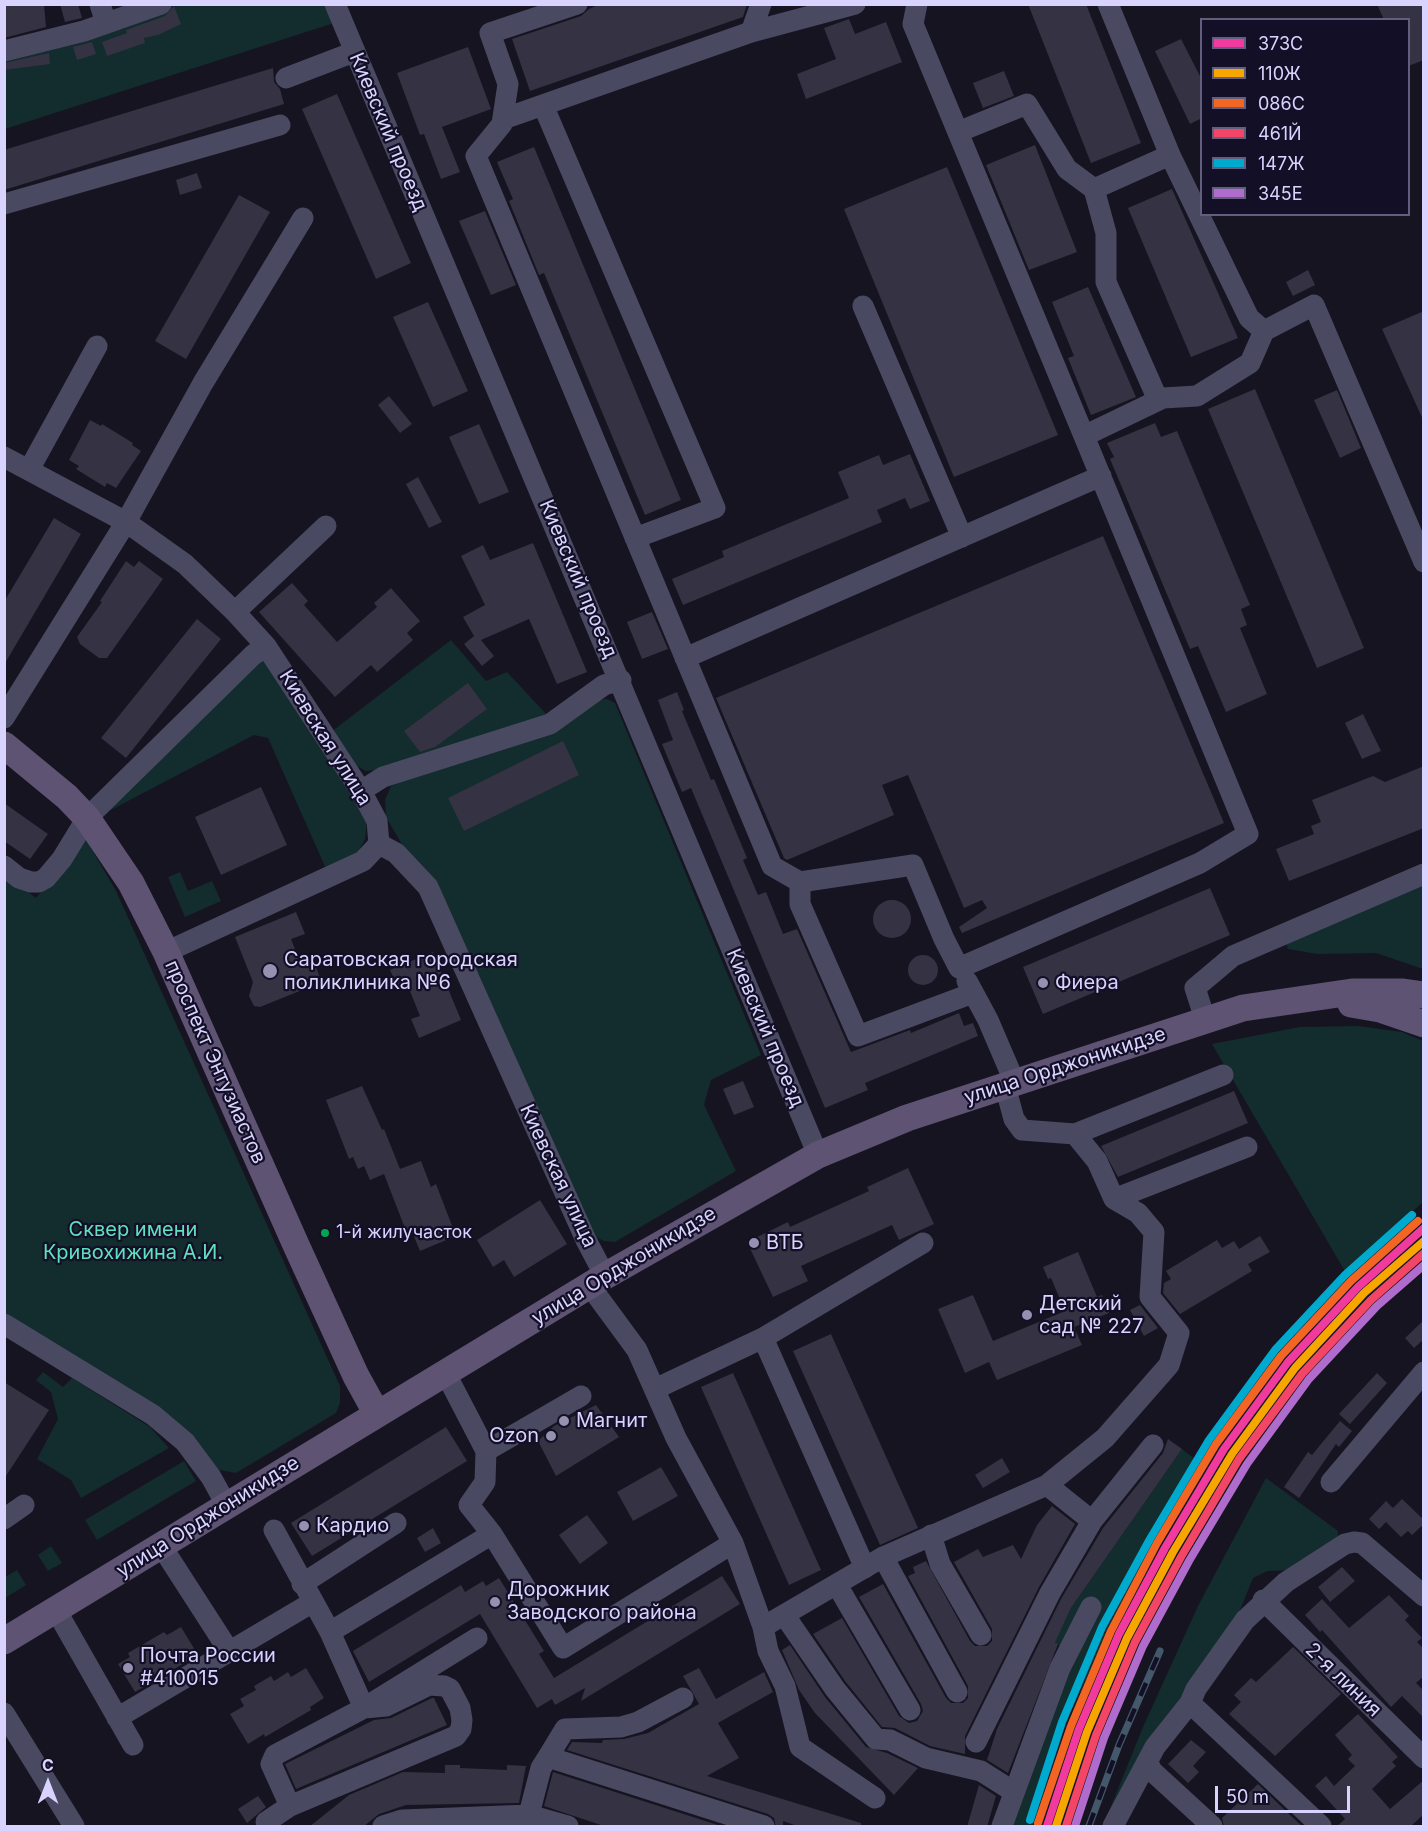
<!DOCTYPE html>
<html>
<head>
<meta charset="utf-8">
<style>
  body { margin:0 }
  #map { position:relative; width:1428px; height:1831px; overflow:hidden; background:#161421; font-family:Inter,sans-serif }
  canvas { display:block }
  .frame { position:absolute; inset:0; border:6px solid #d9d4ff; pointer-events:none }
  .legend { position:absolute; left:1200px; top:18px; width:210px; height:198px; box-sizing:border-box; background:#130f26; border:2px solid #625e7d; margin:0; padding:8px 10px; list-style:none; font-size:18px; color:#d9d4ff }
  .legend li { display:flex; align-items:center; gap:12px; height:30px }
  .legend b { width:30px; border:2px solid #625e7d }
  .north { position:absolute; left:18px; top:1753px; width:60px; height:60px; -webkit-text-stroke:4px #130f26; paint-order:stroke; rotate:0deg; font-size:16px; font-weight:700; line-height:24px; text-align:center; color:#d9d4ff }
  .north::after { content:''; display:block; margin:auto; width:21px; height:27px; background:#d9d4ff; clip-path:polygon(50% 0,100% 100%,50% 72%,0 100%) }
  .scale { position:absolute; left:1215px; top:1786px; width:135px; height:27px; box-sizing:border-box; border:3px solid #d9d4ff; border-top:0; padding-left:8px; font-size:18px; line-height:21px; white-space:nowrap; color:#d9d4ff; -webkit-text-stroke:4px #130f26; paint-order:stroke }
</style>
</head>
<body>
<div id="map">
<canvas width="1428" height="1831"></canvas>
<div class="frame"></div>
<ul class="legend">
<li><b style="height:8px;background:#f13a9d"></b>373C</li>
<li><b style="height:8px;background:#f7a600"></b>110Ж</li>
<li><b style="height:8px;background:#f26522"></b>086С</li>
<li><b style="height:8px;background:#f34667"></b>461Й</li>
<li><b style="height:8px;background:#00a9ce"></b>147Ж</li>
<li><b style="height:8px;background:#b06ccc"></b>345Е</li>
</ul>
<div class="north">С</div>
<div class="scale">50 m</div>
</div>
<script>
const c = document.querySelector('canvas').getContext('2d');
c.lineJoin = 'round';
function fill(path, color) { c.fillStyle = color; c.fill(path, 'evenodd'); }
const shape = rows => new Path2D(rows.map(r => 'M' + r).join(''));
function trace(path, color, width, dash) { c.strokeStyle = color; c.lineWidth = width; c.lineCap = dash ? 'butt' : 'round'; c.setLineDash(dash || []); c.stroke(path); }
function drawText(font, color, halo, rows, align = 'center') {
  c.font = font + ' Inter,sans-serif'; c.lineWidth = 4.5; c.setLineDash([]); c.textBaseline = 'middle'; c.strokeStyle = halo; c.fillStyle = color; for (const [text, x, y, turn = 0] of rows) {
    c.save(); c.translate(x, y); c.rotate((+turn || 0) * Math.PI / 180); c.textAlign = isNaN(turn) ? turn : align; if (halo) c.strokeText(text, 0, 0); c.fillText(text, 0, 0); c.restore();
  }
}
fill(shape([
  [176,5,327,5,334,23,5,129,4,58,72,40],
  [451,640,486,681,507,672,549,717,383,769,366,771,350,762,331,732],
  [263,656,367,819,365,839,357,854,327,871,268,738,254,735,107,812],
  [607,699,615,703,761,1055,711,1080,704,1105,736,1171,615,1242,604,1241,592,1235,404,848,386,817,385,800,391,786,423,772,554,733,597,700],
  [84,836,116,891,340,1386,340,1403,336,1413,236,1473,219,1470,190,1439,5,1315,5,875,36,898],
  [180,872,188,891,212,881,221,901,185,917,168,877],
  [1423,886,1423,969,1376,953,1317,954,1288,949,1285,940],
  [1358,1026,1402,1032,1423,1041,1423,1202,1346,1273,1212,1044,1300,1027],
  [43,1372,63,1387,72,1378,150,1427,169,1448,81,1498,71,1480,37,1459,58,1419,51,1392,36,1380],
  [1182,1449,1199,1462,1154,1539,1065,1724,1033,1826,1007,1826,1052,1683,1045,1678,1060,1646,1055,1643,1071,1608],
  [184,1461,196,1481,97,1540,85,1520],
  [1266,1478,1338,1531,1338,1545,1296,1570,1267,1571,1253,1578,1234,1625,1105,1821,1143,1727,1198,1606],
  [51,1546,62,1563,48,1571,38,1555],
  [17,1570,26,1585,5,1598,5,1577]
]), '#132c2d');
fill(shape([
  [4,4,44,4,46,27,4,38],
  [60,4,78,4,82,18,65,22],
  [600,4,747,4,743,17,530,91,512,39,581,16,589,9],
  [1028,4,1086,4,1141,143,1091,163],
  [1377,4,1424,4,1424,60,1408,66,1408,20,1384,20],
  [174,6,181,24,158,35,144,38,145,43,107,56,102,42,127,33,126,30,165,16],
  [849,19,855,34,886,22,902,62,806,99,797,74,836,59,824,28],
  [1181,39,1202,80,1202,118,1190,124,1155,51],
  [92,42,96,54,77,60,73,47],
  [468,47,491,109,442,127,460,172,441,179,424,134,420,135,397,73],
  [49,53,50,64,4,70,4,63],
  [273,68,274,82,280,89,284,104,4,190,4,150],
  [1004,71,1014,96,983,108,973,83],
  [337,94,411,263,376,279,302,109],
  [1035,145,1077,252,1029,270,986,165],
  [534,147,681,500,645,515,544,273,539,275,509,201,513,199,497,162],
  [947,167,1058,435,954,477,844,209],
  [197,173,202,188,180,195,176,180],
  [1172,189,1238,338,1191,357,1128,208],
  [239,195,270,212,186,359,155,341],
  [485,211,516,285,491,295,459,221],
  [1308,270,1315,285,1293,296,1286,282],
  [1088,287,1136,397,1091,415,1068,358,1074,356,1052,302],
  [428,302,468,391,433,407,393,317],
  [1424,311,1424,422,1382,329],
  [1255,389,1364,648,1317,668,1208,409],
  [1337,390,1361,448,1340,458,1314,400],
  [389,396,412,424,400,433,378,405],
  [90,420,101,426,102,424,133,443,132,445,141,451,116,488,107,483,105,487,76,469,79,466,69,460],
  [1155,423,1161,437,1177,431,1250,605,1241,609,1247,625,1240,628,1267,694,1226,712,1198,646,1190,649,1110,459,1114,457,1107,443],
  [479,424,509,492,479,504,449,437],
  [910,454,930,501,910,509,905,498,877,510,882,522,683,605,672,579,724,557,722,551,849,498,838,472,879,455,883,465],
  [418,477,442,522,429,528,406,484],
  [54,518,81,534,4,665,4,602],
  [1103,536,1224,823,962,933,959,927,987,908,982,900,964,908,908,775,882,785,894,815,787,860,784,858,716,698],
  [533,543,587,672,557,684,529,619,481,640,494,656,482,666,464,644,474,636,463,617,485,605,461,556,483,545,490,560],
  [126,561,134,567,139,561,163,579,107,658,99,658,80,644,77,637,102,602,100,601],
  [292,583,308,601,304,605,337,642,377,607,374,603,391,588,420,621,407,633,413,640,377,672,371,665,335,697,259,612],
  [652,612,668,649,642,659,627,622],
  [197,619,221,639,126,758,101,738],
  [468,683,487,709,435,747,420,752,404,731],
  [677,692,684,710,682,711,711,780,714,779,747,858,743,860,758,895,766,892,783,934,797,929,851,1052,910,1030,911,1033,959,1013,964,1026,973,1023,978,1036,865,1083,868,1090,825,1108,691,788,682,792,662,744,673,740,658,700],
  [1363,714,1381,751,1362,759,1345,723],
  [563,741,579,775,464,831,448,798],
  [1424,766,1424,828,1289,881,1276,849,1314,834,1311,826,1321,822,1312,800,1373,776,1385,782],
  [261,787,287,845,221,875,195,817],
  [4,803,48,834,30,859,4,841],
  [1210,888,1230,935,1043,1014,1023,967],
  '873 919a19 19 0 1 1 38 0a19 19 0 1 1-38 0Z',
  [296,912,305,934,291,939,301,965,313,960,322,982,260,1007,254,1006,249,996,253,982,235,937],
  [433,952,461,1020,419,1038,411,1019,420,1016,408,986,399,990,390,970],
  '908 970a15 15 0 1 1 30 0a15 15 0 1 1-30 0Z',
  [743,1081,754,1107,734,1115,723,1089],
  [362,1086,382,1130,384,1129,400,1169,421,1161,431,1187,436,1184,456,1236,420,1251,413,1234,408,1236,384,1174,370,1180,364,1166,358,1169,353,1157,349,1159,326,1100],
  [1234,1091,1248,1123,1118,1177,1101,1146],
  [908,1168,934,1224,899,1240,892,1225,801,1266,808,1281,773,1297,747,1242,788,1222,790,1227,869,1191,867,1187],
  [540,1200,567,1244,514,1277,504,1260,493,1267,477,1240],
  [1260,1236,1270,1252,1248,1264,1252,1271,1180,1314,1163,1293,1164,1283,1171,1279,1166,1271,1217,1240,1222,1248,1234,1241,1239,1249],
  [1078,1252,1097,1297,1102,1295,1109,1313,1074,1327,1082,1345,997,1380,989,1362,965,1373,938,1309,973,1295,993,1341,1065,1311,1051,1278,1048,1279,1043,1267],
  [1140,1305,1158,1328,1144,1336,1130,1310],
  [1424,1320,1424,1339,1414,1348,1405,1338],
  [831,1334,918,1528,880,1545,793,1351],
  [733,1373,821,1570,789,1585,701,1387],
  [1377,1373,1387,1383,1350,1424,1339,1414],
  [4,1382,49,1410,4,1479],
  [596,1405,619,1437,556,1476,538,1441,554,1426],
  [1340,1421,1352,1431,1339,1447,1336,1444,1299,1498,1284,1487,1308,1452,1312,1455],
  [446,1427,467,1461,312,1556,291,1523],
  [1168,1439,1182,1449,1071,1608,1055,1643,1058,1644,1008,1773,987,1760,997,1729,1061,1599,1103,1528,1163,1453],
  [1002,1458,1010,1472,983,1488,975,1475],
  [661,1467,678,1496,633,1521,617,1492],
  [1402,1499,1424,1520,1424,1524,1412,1535,1408,1531,1401,1537,1386,1522,1379,1529,1369,1519,1386,1501,1393,1508],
  [1052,1506,1075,1524,1039,1587,965,1736,965,1754,930,1746,895,1728,882,1727,845,1681,813,1634,842,1618,899,1716,909,1723,917,1721,923,1711,921,1704,859,1597,883,1584,946,1698,951,1703,963,1703,968,1698,968,1686,908,1576,915,1573,913,1567,926,1561,970,1641,975,1646,987,1646,992,1641,992,1629,954,1562,978,1549,983,1557,1013,1545,1021,1559,1037,1525],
  [587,1515,608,1543,580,1564,559,1535],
  [433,1528,441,1543,425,1552,417,1538],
  [1342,1567,1355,1581,1330,1602,1318,1587],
  [722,1576,740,1604,581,1701,585,1688,555,1705,552,1699,537,1708,480,1614,369,1682,353,1651,461,1585,465,1592,483,1581,486,1586,499,1578,544,1651,539,1654,554,1678],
  [1389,1595,1409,1616,1405,1620,1422,1638,1417,1642,1424,1649,1424,1676,1416,1683,1424,1691,1424,1718,1402,1696,1391,1707,1322,1630,1320,1632,1305,1615,1322,1599,1349,1628],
  [181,1627,198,1655,135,1692,118,1664,130,1657,128,1653,164,1632,167,1635],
  [790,1645,825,1697,866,1747,887,1753,918,1768,894,1795,815,1713,799,1690,782,1650],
  [1293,1647,1341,1694,1275,1756,1229,1714,1241,1702,1234,1695,1251,1678,1256,1682],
  [306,1668,324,1698,310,1707,311,1710,265,1737,264,1734,248,1744,230,1714,244,1706,240,1699,256,1690,254,1686,271,1676,274,1681,288,1672,291,1677],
  [699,1668,716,1699,764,1672,773,1692,718,1723,739,1758,707,1776,861,1823,861,1827,800,1827,783,1821,783,1827,776,1827,774,1818,768,1814,567,1750,572,1742,602,1743,603,1740,624,1739,648,1733,699,1704,683,1676],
  [432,1698,434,1698,447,1725,296,1789,285,1764,374,1720,391,1718],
  [1358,1714,1398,1757,1392,1762,1396,1766,1372,1789,1390,1809,1424,1780,1424,1814,1410,1827,1336,1827,1345,1819,1315,1786,1326,1776,1334,1786,1355,1766,1348,1759,1352,1755,1335,1735],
  [1191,1740,1206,1752,1193,1766,1199,1772,1188,1783,1168,1764],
  [445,1765,460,1765,460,1768,507,1770,507,1765,526,1766,519,1803,406,1805,379,1814,363,1827,309,1827,349,1795,403,1772,445,1773],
  [553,1772,724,1827,607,1827,544,1806],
  [1258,1784,1290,1815,1303,1827,1224,1827,1222,1818],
  [979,1785,996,1796,987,1827,967,1827],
  [258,1796,266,1807,247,1823,238,1809]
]), '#343243');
trace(shape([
  [100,4,106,23],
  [335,4,818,1155],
  [577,4,490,33,508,84,502,124,476,156,772,866,800,882,913,865,944,939,959,968,1200,863,1248,834,1084,436,1163,398,1197,396,1250,363,1264,331,1314,305,1424,562],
  [917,4,913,24,1084,436],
  [751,32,761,4],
  [4,51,84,31,161,4],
  [286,78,354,52],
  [543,105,715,508,635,538],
  [503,119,751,32,855,4],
  [958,132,1027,104,1067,169,1094,189,1106,233,1106,282,1158,400],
  [1170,155,1249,318,1264,331],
  [1094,189,1170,155,1108,4],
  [4,204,280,125],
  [863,306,962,537],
  [4,457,126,522,185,564,235,612,266,646,361,791,377,821,379,844,396,853,428,887,586,1240,605,1276],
  [30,468,97,346],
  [235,612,326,526],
  [685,658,1101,476],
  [4,718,126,522,203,383,303,218],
  [361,791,383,777,550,724,604,685,621,680],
  [4,866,19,878,31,882,39,882,46,878,62,859,87,818,253,655,266,646],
  [800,882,800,904,858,1036,973,993],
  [166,952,363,861,379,844],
  [967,981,988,1020,1015,1083],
  [1205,1019,1195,988,1233,956,1424,874],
  [1075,1134,1223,1075],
  [1114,1199,1247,1147],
  [590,1286,637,1350,676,1438,733,1543,763,1627,768,1651,785,1686,800,1747,875,1798],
  [4,1324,153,1415,185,1442,211,1477,227,1506],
  [763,1338,865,1568],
  [446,1374,486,1451],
  [655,1389,763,1338,923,1243],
  [1331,1482,1424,1372],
  [1047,1485,1092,1521],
  [4,1519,24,1505],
  [274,1530,330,1632,492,1534,563,1648,733,1543],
  [492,1534,469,1505,485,1482,486,1451,581,1396],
  [931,1535,940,1564,981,1635],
  [162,1547,229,1651],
  [883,1557,957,1692],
  [302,1584,396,1523],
  [837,1585,910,1710],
  [1263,1600,1424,1758],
  [56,1610,133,1745],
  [785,1616,835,1689,876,1739,890,1740,926,1758,981,1771,1014,1792],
  [763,1627,883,1557,1047,1485,1105,1438,1169,1365,1179,1333,1150,1297,1154,1232,1138,1213,1114,1199,1097,1161,1075,1134,1022,1130,1014,1119,1005,1086],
  [330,1632,364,1708,477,1638],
  [429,1685,444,1686,450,1689,460,1708,462,1720,461,1729,456,1736,290,1806,271,1764,275,1755,364,1708,386,1706,429,1685],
  [1190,1703,1321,1826],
  [4,1713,74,1826],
  [117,1718,313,1602],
  [976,1742,1050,1593,1092,1521,1153,1445],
  [548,1757,565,1729,621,1727,638,1722,683,1698],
  [1148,1763,1152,1771,1212,1826],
  [270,1826,266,1822,290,1806],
  [383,1826,402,1820,529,1815,568,1826],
  [526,1826,541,1768,548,1757,764,1826],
  [1002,1826,1060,1668,1091,1607],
  [1113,1826,1155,1747,1190,1703,1196,1689,1245,1620,1286,1582,1345,1544,1354,1542,1362,1543,1424,1596]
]), '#4a4962', 21);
trace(shape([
  [4,745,67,797,87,818,131,883,166,952,296,1245,356,1376,377,1414],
  [1351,1004,1380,1009,1424,1024],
  [4,1641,605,1276,818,1155,907,1118,1243,1008,1352,992,1403,992,1424,995]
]), '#5e5373', 27);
const rail = shape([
  [1089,1826,1119,1745,1160,1651]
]);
trace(rail, '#43596b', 7);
trace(rail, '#130f26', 4.5, [14]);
trace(shape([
  [1047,1826,1079,1729,1119,1634,1165,1548,1224,1449,1288,1362,1358,1287,1424,1228]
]), '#f13a9d', 8);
trace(shape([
  [1056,1826,1087,1732,1127,1638,1173,1552,1232,1454,1295,1368,1364,1293,1424,1241]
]), '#f7a600', 8);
trace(shape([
  [1038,1823,1071,1726,1111,1631,1157,1543,1216,1444,1281,1356,1351,1281,1418,1221]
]), '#f26522', 8);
trace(shape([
  [1066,1826,1096,1735,1135,1642,1181,1557,1239,1459,1302,1374,1371,1300,1424,1253]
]), '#f34667', 8);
trace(shape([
  [1030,1820,1062,1722,1102,1627,1150,1539,1209,1440,1275,1350,1345,1275,1412,1215]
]), '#00a9ce', 8);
trace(shape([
  [1075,1826,1104,1738,1143,1646,1189,1561,1247,1464,1309,1379,1377,1306,1424,1265]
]), '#b06ccc', 8);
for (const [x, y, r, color] of [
  [270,971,8,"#9591b1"],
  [1043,983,6,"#9591b1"],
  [325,1233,5,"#00a651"],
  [754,1243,6,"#9591b1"],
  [1027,1315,6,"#9591b1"],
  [564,1421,6,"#9591b1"],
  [551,1436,6,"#9591b1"],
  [304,1526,6,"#9591b1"],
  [495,1602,6,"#9591b1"],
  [128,1668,6,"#9591b1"]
]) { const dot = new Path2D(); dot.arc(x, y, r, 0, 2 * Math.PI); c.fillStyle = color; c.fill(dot); trace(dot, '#130f26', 2); }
drawText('18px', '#d9d4ff', '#130f26', [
  ["1-й жилучасток",336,1233]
], 'left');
drawText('20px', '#d9d4ff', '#130f26', [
  ["Киевский проезд",388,132,67],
  ["Киевский проезд",578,579,67],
  ["Киевская улица",325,738,58],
  ["Киевский проезд",765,1028,67],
  ["проспект Энтузиастов",215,1062,66],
  ["улица Орджоникидзе",1065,1066,-18],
  ["Киевская улица",558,1176,65],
  ["улица Орджоникидзе",624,1266,-31],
  ["улица Орджоникидзе",208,1517,-32],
  ["2-я линия",1343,1680,44]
]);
drawText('20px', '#d9d4ff', '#130f26', [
  ["Саратовская городская",284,960],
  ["поликлиника №6",284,983],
  ["Фиера",1055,983],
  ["ВТБ",766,1243],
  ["Детский",1039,1304],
  ["сад № 227",1039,1327],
  ["Магнит",576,1421],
  ["Ozon",539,1436,"right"],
  ["Кардио",316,1526],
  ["Дорожник",507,1590],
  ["Заводского района",507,1613],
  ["Почта России",140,1656],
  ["#410015",140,1679]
], 'left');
drawText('20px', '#5fe0c0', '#130f26', [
  ["Сквер имени",133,1230],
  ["Кривохижина А.И.",133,1253]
]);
</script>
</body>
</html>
